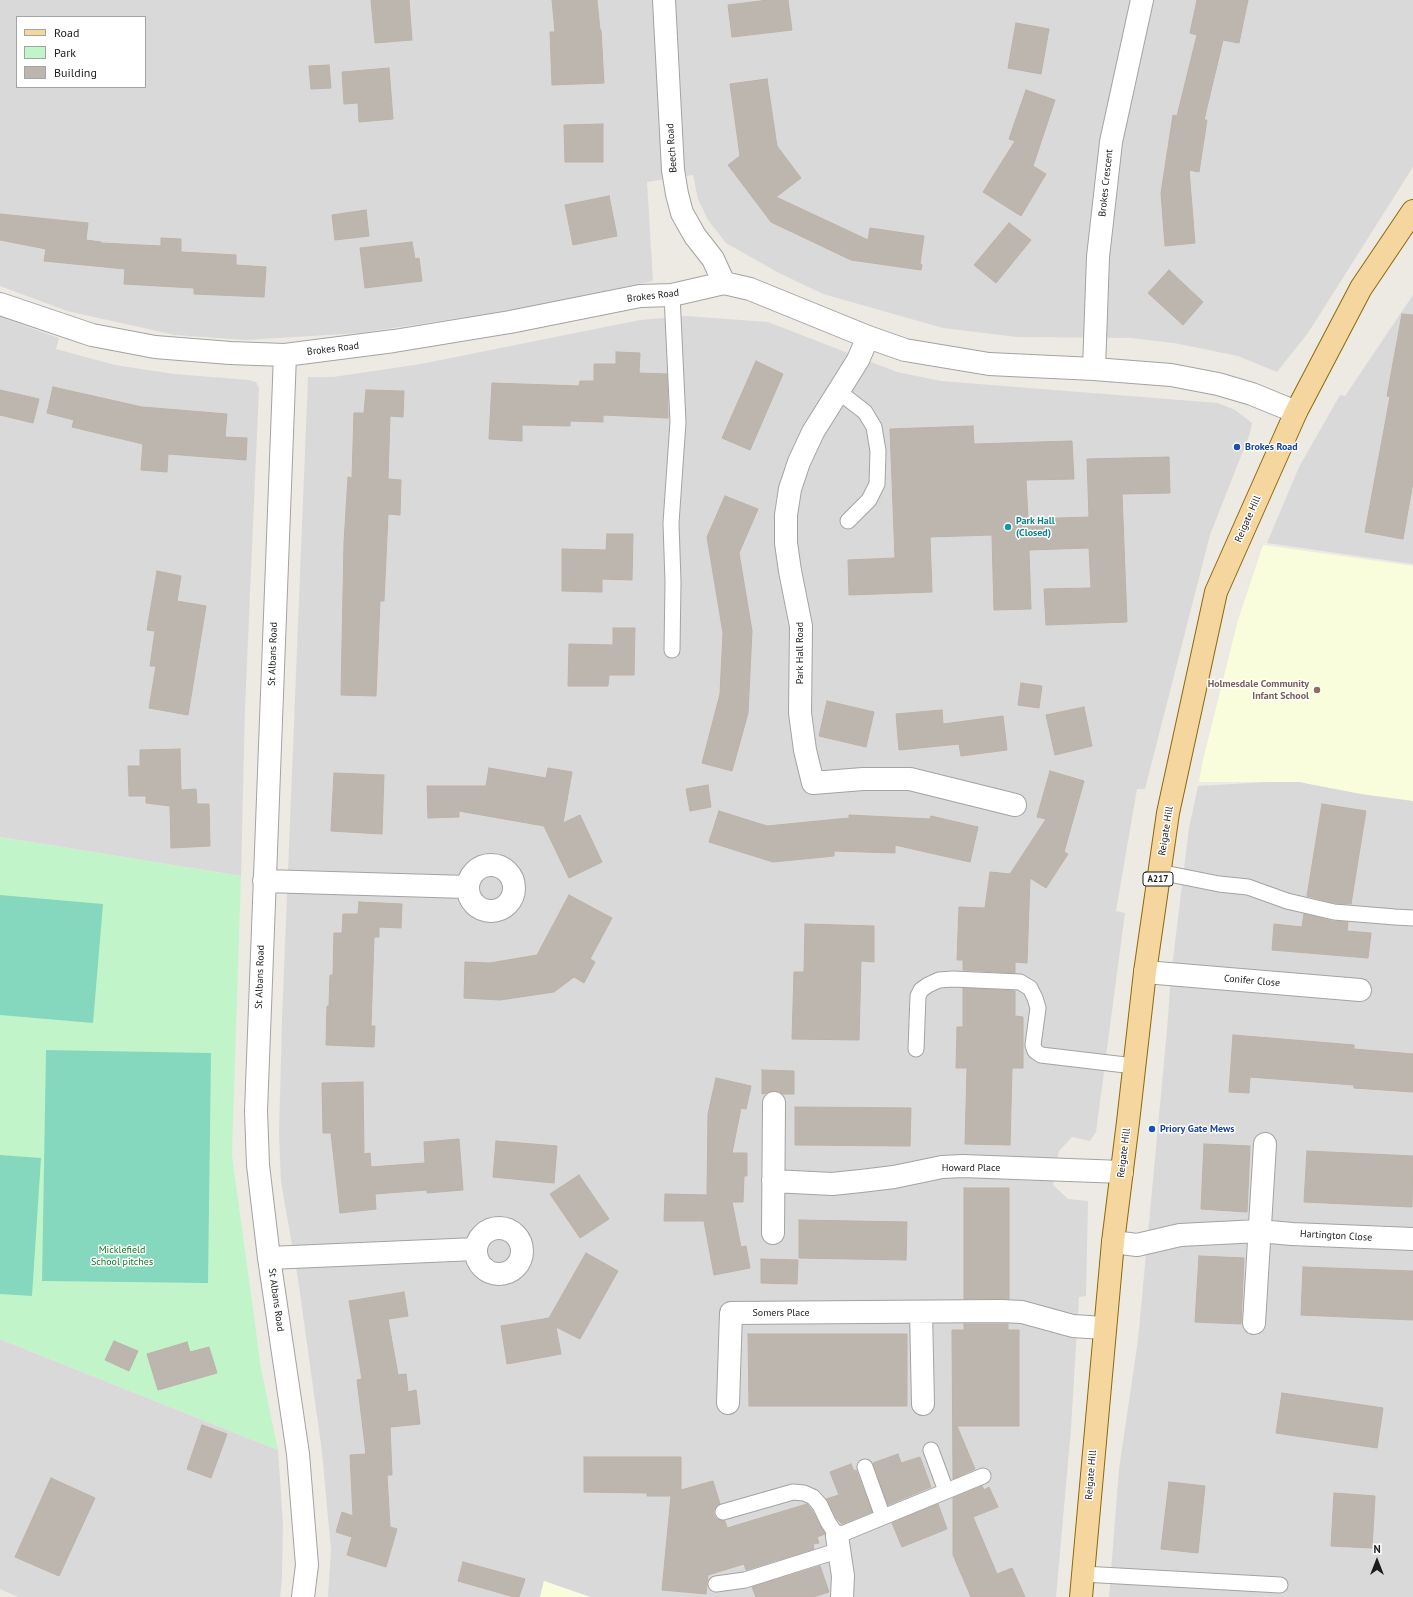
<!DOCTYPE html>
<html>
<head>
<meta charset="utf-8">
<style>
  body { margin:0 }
  #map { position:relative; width:1413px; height:1597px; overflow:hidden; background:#edeae3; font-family:"PT Sans",sans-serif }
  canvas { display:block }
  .legend { position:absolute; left:16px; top:16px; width:130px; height:72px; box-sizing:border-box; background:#fff; border:1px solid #a4a4a4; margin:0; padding:5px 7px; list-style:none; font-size:12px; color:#1c1c1c }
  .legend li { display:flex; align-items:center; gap:8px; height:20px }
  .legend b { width:20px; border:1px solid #a4a4a4 }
  .north { position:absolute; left:1357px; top:1541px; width:40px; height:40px; -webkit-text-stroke:3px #fff; paint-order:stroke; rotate:0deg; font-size:11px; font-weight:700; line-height:16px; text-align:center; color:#1c1c1c }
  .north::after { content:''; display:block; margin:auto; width:14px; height:18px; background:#1c1c1c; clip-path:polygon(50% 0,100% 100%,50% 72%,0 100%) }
</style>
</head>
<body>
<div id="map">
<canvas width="1413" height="1597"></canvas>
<ul class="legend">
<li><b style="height:5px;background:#f5d69f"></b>Road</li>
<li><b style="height:11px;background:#c1f5c9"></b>Park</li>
<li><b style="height:11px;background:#bdb6af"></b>Building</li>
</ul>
<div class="north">N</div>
</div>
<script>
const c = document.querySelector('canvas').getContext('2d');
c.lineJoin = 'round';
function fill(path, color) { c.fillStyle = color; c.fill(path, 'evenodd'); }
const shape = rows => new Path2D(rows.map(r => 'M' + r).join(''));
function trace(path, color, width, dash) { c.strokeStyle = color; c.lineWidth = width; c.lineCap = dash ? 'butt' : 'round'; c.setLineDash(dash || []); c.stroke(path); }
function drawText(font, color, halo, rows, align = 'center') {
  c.font = font + ' "PT Sans",sans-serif'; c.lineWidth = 3; c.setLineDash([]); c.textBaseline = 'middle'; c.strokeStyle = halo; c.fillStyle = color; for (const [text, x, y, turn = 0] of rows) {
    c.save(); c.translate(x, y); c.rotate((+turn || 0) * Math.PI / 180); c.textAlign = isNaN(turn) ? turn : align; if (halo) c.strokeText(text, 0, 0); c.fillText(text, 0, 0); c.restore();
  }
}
fill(shape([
  [0,0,1413,0,1413,167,1308,333,1277,372,1238,356,1174,343,1131,338,1017,337,943,328,823,294,777,272,726,243,708,220,698,199,693,175,647,182,653,281,519,309,360,333,246,340,175,335,67,311,0,286],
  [17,17,145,17,145,87,17,87],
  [1413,295,1413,564,1267,543,1299,467,1340,395,1345,396],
  [686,316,768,322,897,372,941,381,1218,403,1235,410,1252,423,1250,433,1210,535,1145,789,1137,789,1116,911,1125,913,1096,1132,1090,1141,1072,1137,1059,1151,1053,1185,1068,1199,1088,1201,1086,1296,1079,1297,1071,1429,1056,1597,590,1597,544,1581,540,1597,328,1597,331,1550,322,1452,298,1279,281,1182,279,1135,282,1019,308,377,333,377,421,364,640,320],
  [0,317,59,338,56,349,115,365,174,374,249,380,256,382,259,388,245,708,241,876,0,837],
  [1302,780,1413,794,1413,1597,1109,1597,1119,1469,1138,1340,1167,1030,1171,975,1189,828,1198,786],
  [0,1339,278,1450,283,1524,282,1578,280,1597,18,1597,0,1589]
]), '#dad9d9');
fill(shape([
  [1263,545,1413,566,1413,801,1361,794,1299,782,1199,782,1203,760,1238,620],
  [544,1581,590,1597,540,1597]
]), '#fafddc');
fill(shape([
  [0,837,241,876,232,1155,261,1368,278,1450,0,1339]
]), '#c1f5c9');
fill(shape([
  [0,895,103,904,93,1023,0,1015],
  [46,1050,211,1053,208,1283,42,1281],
  [0,1155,41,1158,32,1296,0,1294]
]), '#85d8be');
const building = shape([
  [371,0,409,0,412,40,375,43,371,0],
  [552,0,597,0,600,30,601,30,604,83,552,85,550,32,555,32,552,0],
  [768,0,788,0,792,30,732,37,728,5,768,0],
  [1197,0,1248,0,1239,43,1223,40,1204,120,1207,120,1199,172,1189,170,1195,243,1165,246,1161,193,1173,115,1177,116,1197,35,1190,33,1197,0],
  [1016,23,1049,29,1041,74,1008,68,1016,23],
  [329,65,331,88,311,89,309,66,329,65],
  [389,68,393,119,359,122,358,103,344,104,342,72,389,68],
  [767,79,777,146,801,178,776,197,868,240,870,228,924,236,920,264,922,265,921,270,851,260,771,222,728,165,740,156,730,84,767,79],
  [1026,90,1055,100,1033,166,1046,174,1021,216,983,192,1015,141,1009,139,1026,90],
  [603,124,603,162,565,162,564,125,603,124],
  [609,196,617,236,573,245,565,205,609,196],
  [366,210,369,236,335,240,332,215,366,210],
  [0,214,88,223,86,240,101,242,101,243,161,246,161,238,181,239,181,252,236,255,236,265,266,267,264,297,194,294,194,288,124,284,125,269,44,261,46,249,0,240,0,214],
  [1009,223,1031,240,996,283,974,265,1009,223],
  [412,242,415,259,419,258,422,281,365,288,360,248,412,242],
  [1169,270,1203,302,1183,325,1148,293,1169,270],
  [1402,314,1413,315,1413,482,1403,539,1365,532,1390,397,1387,396,1402,314],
  [616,352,640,353,639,373,667,374,668,418,603,415,603,422,570,421,570,426,522,425,522,441,489,439,492,383,579,386,580,381,594,381,594,364,616,364,616,352],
  [756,361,783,374,750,450,722,438,756,361],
  [53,387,142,407,227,414,225,437,247,438,246,460,168,454,167,472,141,470,143,444,72,427,74,420,47,413,53,387],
  [0,390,39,399,33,423,0,415,0,390],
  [366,390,404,391,403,417,390,416,388,479,401,480,400,515,388,514,384,601,380,601,376,696,341,695,344,543,348,477,352,478,354,413,364,413,366,390],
  [973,426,974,444,1072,441,1074,479,1026,480,1028,519,1089,517,1087,459,1169,457,1170,493,1122,494,1127,622,1046,625,1044,589,1091,588,1089,548,1029,550,1031,609,994,610,992,535,930,537,932,592,849,595,848,560,895,558,890,429,973,426],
  [725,496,758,509,739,553,752,631,748,713,732,771,702,763,720,694,723,633,707,537,725,496],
  [607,534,633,534,632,580,602,579,602,592,562,591,562,549,606,550,607,534],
  [157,571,181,576,177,601,206,606,188,715,149,708,156,666,150,666,155,631,147,630,157,571],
  [613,628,635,628,634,675,609,675,608,686,568,686,569,644,613,645,613,628],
  [1021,683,1042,686,1039,708,1018,705,1021,683],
  [827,701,874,712,866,747,819,736,827,701],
  [1084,707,1092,746,1055,755,1046,715,1084,707],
  [942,710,943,724,1003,716,1007,750,961,756,959,744,899,750,896,714,942,710],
  [180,749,181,790,196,789,197,804,209,804,210,846,171,848,170,806,146,803,146,796,129,796,128,766,140,766,140,750,180,749],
  [489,768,546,778,548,768,572,772,563,823,580,815,602,862,569,878,544,826,459,811,459,817,428,818,427,786,486,786,489,768],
  [1050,771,1084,781,1064,852,1068,854,1046,888,1030,878,1027,963,1015,962,1015,973,963,970,963,960,957,960,959,907,985,908,990,872,1010,874,1046,819,1037,817,1050,771],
  [334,773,384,775,382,834,331,831,334,773],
  [708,785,711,807,690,811,686,789,708,785],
  [1322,804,1366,811,1351,904,1335,903,1307,896,1322,804],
  [719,811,767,826,849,818,849,815,930,819,931,816,978,827,970,862,895,845,895,853,834,851,834,856,773,862,709,842,719,811],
  [569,895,612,918,590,959,595,962,584,983,574,977,554,992,500,1000,464,998,465,962,490,963,537,955,569,895],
  [359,902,402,904,401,928,379,927,379,937,374,937,371,1026,375,1026,374,1047,326,1045,327,1006,329,1006,330,975,333,975,334,933,342,933,343,914,358,914,359,902],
  [1304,914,1332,921,1348,922,1347,931,1371,933,1368,958,1272,950,1274,924,1302,927,1304,914],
  [805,924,874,926,874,962,861,961,859,1040,792,1039,794,972,804,972,805,924],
  [963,988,1015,991,1015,1016,1023,1017,1023,1068,1012,1068,1010,1145,965,1144,967,1068,956,1068,957,1027,963,1027,963,988],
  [1233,1035,1354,1045,1354,1049,1413,1054,1413,1092,1354,1088,1354,1085,1250,1077,1249,1093,1229,1092,1233,1035],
  [762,1070,794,1071,794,1094,782,1094,774,1091,762,1094,762,1070],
  [716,1078,751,1086,746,1109,741,1108,732,1153,747,1153,747,1176,744,1176,743,1202,732,1202,741,1247,746,1246,750,1268,714,1275,704,1221,664,1221,665,1194,707,1195,708,1114,716,1078],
  [363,1082,364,1154,370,1153,371,1167,425,1163,424,1142,459,1139,463,1190,427,1193,427,1190,375,1194,376,1209,340,1213,331,1133,323,1133,322,1083,363,1082],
  [795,1107,911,1108,910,1146,795,1145,795,1107],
  [496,1141,557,1146,554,1183,493,1177,496,1141],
  [1204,1144,1250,1146,1247,1212,1201,1209,1204,1144],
  [1307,1151,1413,1156,1412,1207,1304,1202,1307,1151],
  [579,1175,609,1219,580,1238,550,1194,579,1175],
  [964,1188,1009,1188,1009,1299,964,1299,964,1188],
  [799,1220,907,1222,906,1260,799,1258,799,1220],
  [586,1253,618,1271,580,1339,556,1327,561,1354,507,1364,501,1326,549,1318,586,1253],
  [1199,1256,1244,1258,1241,1324,1195,1322,1199,1256],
  [761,1259,798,1260,797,1284,761,1283,761,1259],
  [1303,1267,1413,1271,1413,1320,1301,1315,1303,1267],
  [404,1292,408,1316,388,1319,398,1375,406,1374,408,1392,416,1390,420,1424,390,1427,392,1475,387,1475,390,1527,397,1529,386,1567,347,1555,352,1537,336,1532,342,1512,353,1516,350,1455,366,1454,357,1380,362,1379,349,1301,404,1292],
  [964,1324,1008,1324,1008,1330,1019,1330,1019,1426,957,1426,975,1469,953,1479,952,1330,964,1330,964,1324],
  [748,1334,907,1334,907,1406,749,1406,748,1334],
  [114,1341,138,1351,129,1371,105,1360,114,1341],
  [187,1342,190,1352,209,1347,217,1373,158,1390,147,1354,187,1342],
  [1282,1393,1383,1408,1377,1448,1276,1433,1282,1393],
  [202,1425,227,1434,211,1478,187,1469,202,1425],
  [898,1454,901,1463,920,1457,931,1487,888,1505,873,1463,898,1454],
  [584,1457,681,1457,681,1490,713,1481,720,1504,714,1509,714,1515,717,1519,725,1521,727,1528,807,1504,812,1510,825,1534,817,1537,819,1543,813,1544,814,1549,746,1570,744,1564,708,1575,706,1594,662,1590,671,1496,647,1496,647,1493,584,1492,584,1457],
  [851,1464,854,1471,856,1470,872,1512,842,1524,836,1518,826,1499,839,1495,830,1472,851,1464],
  [51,1478,95,1498,59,1576,15,1557,51,1478],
  [1169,1482,1205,1486,1198,1553,1161,1549,1169,1482],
  [982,1486,984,1490,989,1487,998,1507,973,1517,997,1574,1012,1568,1025,1597,971,1597,953,1555,953,1498,982,1486],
  [1334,1493,1375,1496,1372,1548,1331,1546,1334,1493],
  [938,1504,947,1529,902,1547,892,1523,938,1504],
  [463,1562,525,1579,519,1597,514,1597,458,1581,463,1562],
  [820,1566,829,1592,813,1597,756,1597,752,1587,820,1566]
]);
fill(building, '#bdb6af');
trace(building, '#beb2a6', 1);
const service = shape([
  [672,295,678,422,671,523,673,582,672,650],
  [839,392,865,412,874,427,878,451,877,484,869,500,848,521],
  [1159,872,1219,884,1248,887,1287,901,1334,912,1395,917,1413,918],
  [916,1049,918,996,921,990,928,985,939,980,953,979,1020,982,1030,988,1035,998,1038,1008,1033,1045,1035,1051,1041,1055,1134,1066],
  [931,1450,946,1491],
  [865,1467,883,1517],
  [723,1512,793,1492,804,1493,813,1497,820,1505,828,1522,837,1536,983,1476],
  [1083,1574,1280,1585],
  [716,1584,745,1580,840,1550]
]);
const minor = shape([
  [664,0,673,170,677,194,682,213,695,236,713,259,724,283],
  [0,304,92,335,155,347,230,353,285,355,394,341,510,322,640,296,672,295,724,283,750,289,868,337,905,350,989,364,1094,369,1171,375,1218,384,1252,394,1296,412],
  [868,337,858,360,813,432,799,462,790,489,786,515,786,543,790,571,801,626,800,713,805,750,813,783,863,779,910,779,1015,805],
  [285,355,256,1111,258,1165,269,1258,298,1454,307,1565,303,1597],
  [1094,369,1098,257,1111,142,1142,0],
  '468 888a23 23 0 1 1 46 0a23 23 0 1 1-46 0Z',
  [264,881,467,887],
  [1145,972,1360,990],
  [773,1181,832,1184,861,1181,894,1177,942,1167,963,1166,1122,1172],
  '476 1251a23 23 0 1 1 46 0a23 23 0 1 1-46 0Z',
  [773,1233,774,1103],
  [1113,1242,1137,1245,1180,1235,1259,1231,1292,1234,1413,1239],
  [269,1258,476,1249],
  [921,1312,923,1404],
  [1254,1323,1265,1144],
  [728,1403,731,1313,1001,1311,1022,1312,1073,1326,1104,1328],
  [837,1536,843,1576,842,1597]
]);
const primary = shape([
  [1081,1597,1113,1242,1128,1122,1145,972,1168,813,1216,592,1296,412,1361,288,1413,211]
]);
trace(service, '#a3a3a3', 17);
trace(minor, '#a3a3a3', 24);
trace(primary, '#8b6a09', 24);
trace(service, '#fff', 15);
trace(minor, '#fff', 22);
trace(primary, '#f5d69f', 22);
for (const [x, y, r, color] of [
  [1237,447,4,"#1a4fb4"],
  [1008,527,4,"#0f9aa8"],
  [1317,690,4,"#8d6e63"],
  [1152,1129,4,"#1a4fb4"]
]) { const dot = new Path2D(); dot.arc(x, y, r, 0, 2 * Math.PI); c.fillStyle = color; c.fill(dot); trace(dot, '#fff', 1.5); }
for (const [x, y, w] of [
  [1158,879,30]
]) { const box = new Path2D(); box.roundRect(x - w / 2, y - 7, w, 14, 3); c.fillStyle = '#fff'; c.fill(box); trace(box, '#1c1c1c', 1); }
drawText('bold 9px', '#1c1c1c', null, [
  ["A217",1158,879]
]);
drawText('10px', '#1c1c1c', '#fff', [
  ["Beech Road",672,148,-94],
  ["Brokes Crescent",1106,183,-84],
  ["Brokes Road",653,296,-7],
  ["Brokes Road",333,349,-7],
  ["Reigate Hill",1248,519,-66],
  ["Park Hall Road",800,653,-90],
  ["St Albans Road",273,654,-88],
  ["Reigate Hill",1166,831,-81],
  ["St Albans Road",260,977,-88],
  ["Conifer Close",1252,981,5],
  ["Reigate Hill",1124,1153,-83],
  ["Howard Place",971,1168],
  ["Hartington Close",1336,1236,3],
  ["St Albans Road",276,1300,82],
  ["Somers Place",781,1313],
  ["Reigate Hill",1091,1475,-85]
]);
drawText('bold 10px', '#164399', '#fff', [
  ["Brokes Road",1245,447],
  ["Priory Gate Mews",1160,1129]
], 'left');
drawText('bold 10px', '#0d838f', '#fff', [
  ["Park Hall",1016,521],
  ["(Closed)",1016,533]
], 'left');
drawText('bold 10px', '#785e54', '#fff', [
  ["Holmesdale Community",1309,684],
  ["Infant School",1309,696]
], 'right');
drawText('10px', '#127321', '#fff', [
  ["Micklefield",122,1250],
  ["School pitches",122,1262]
]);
</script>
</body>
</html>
